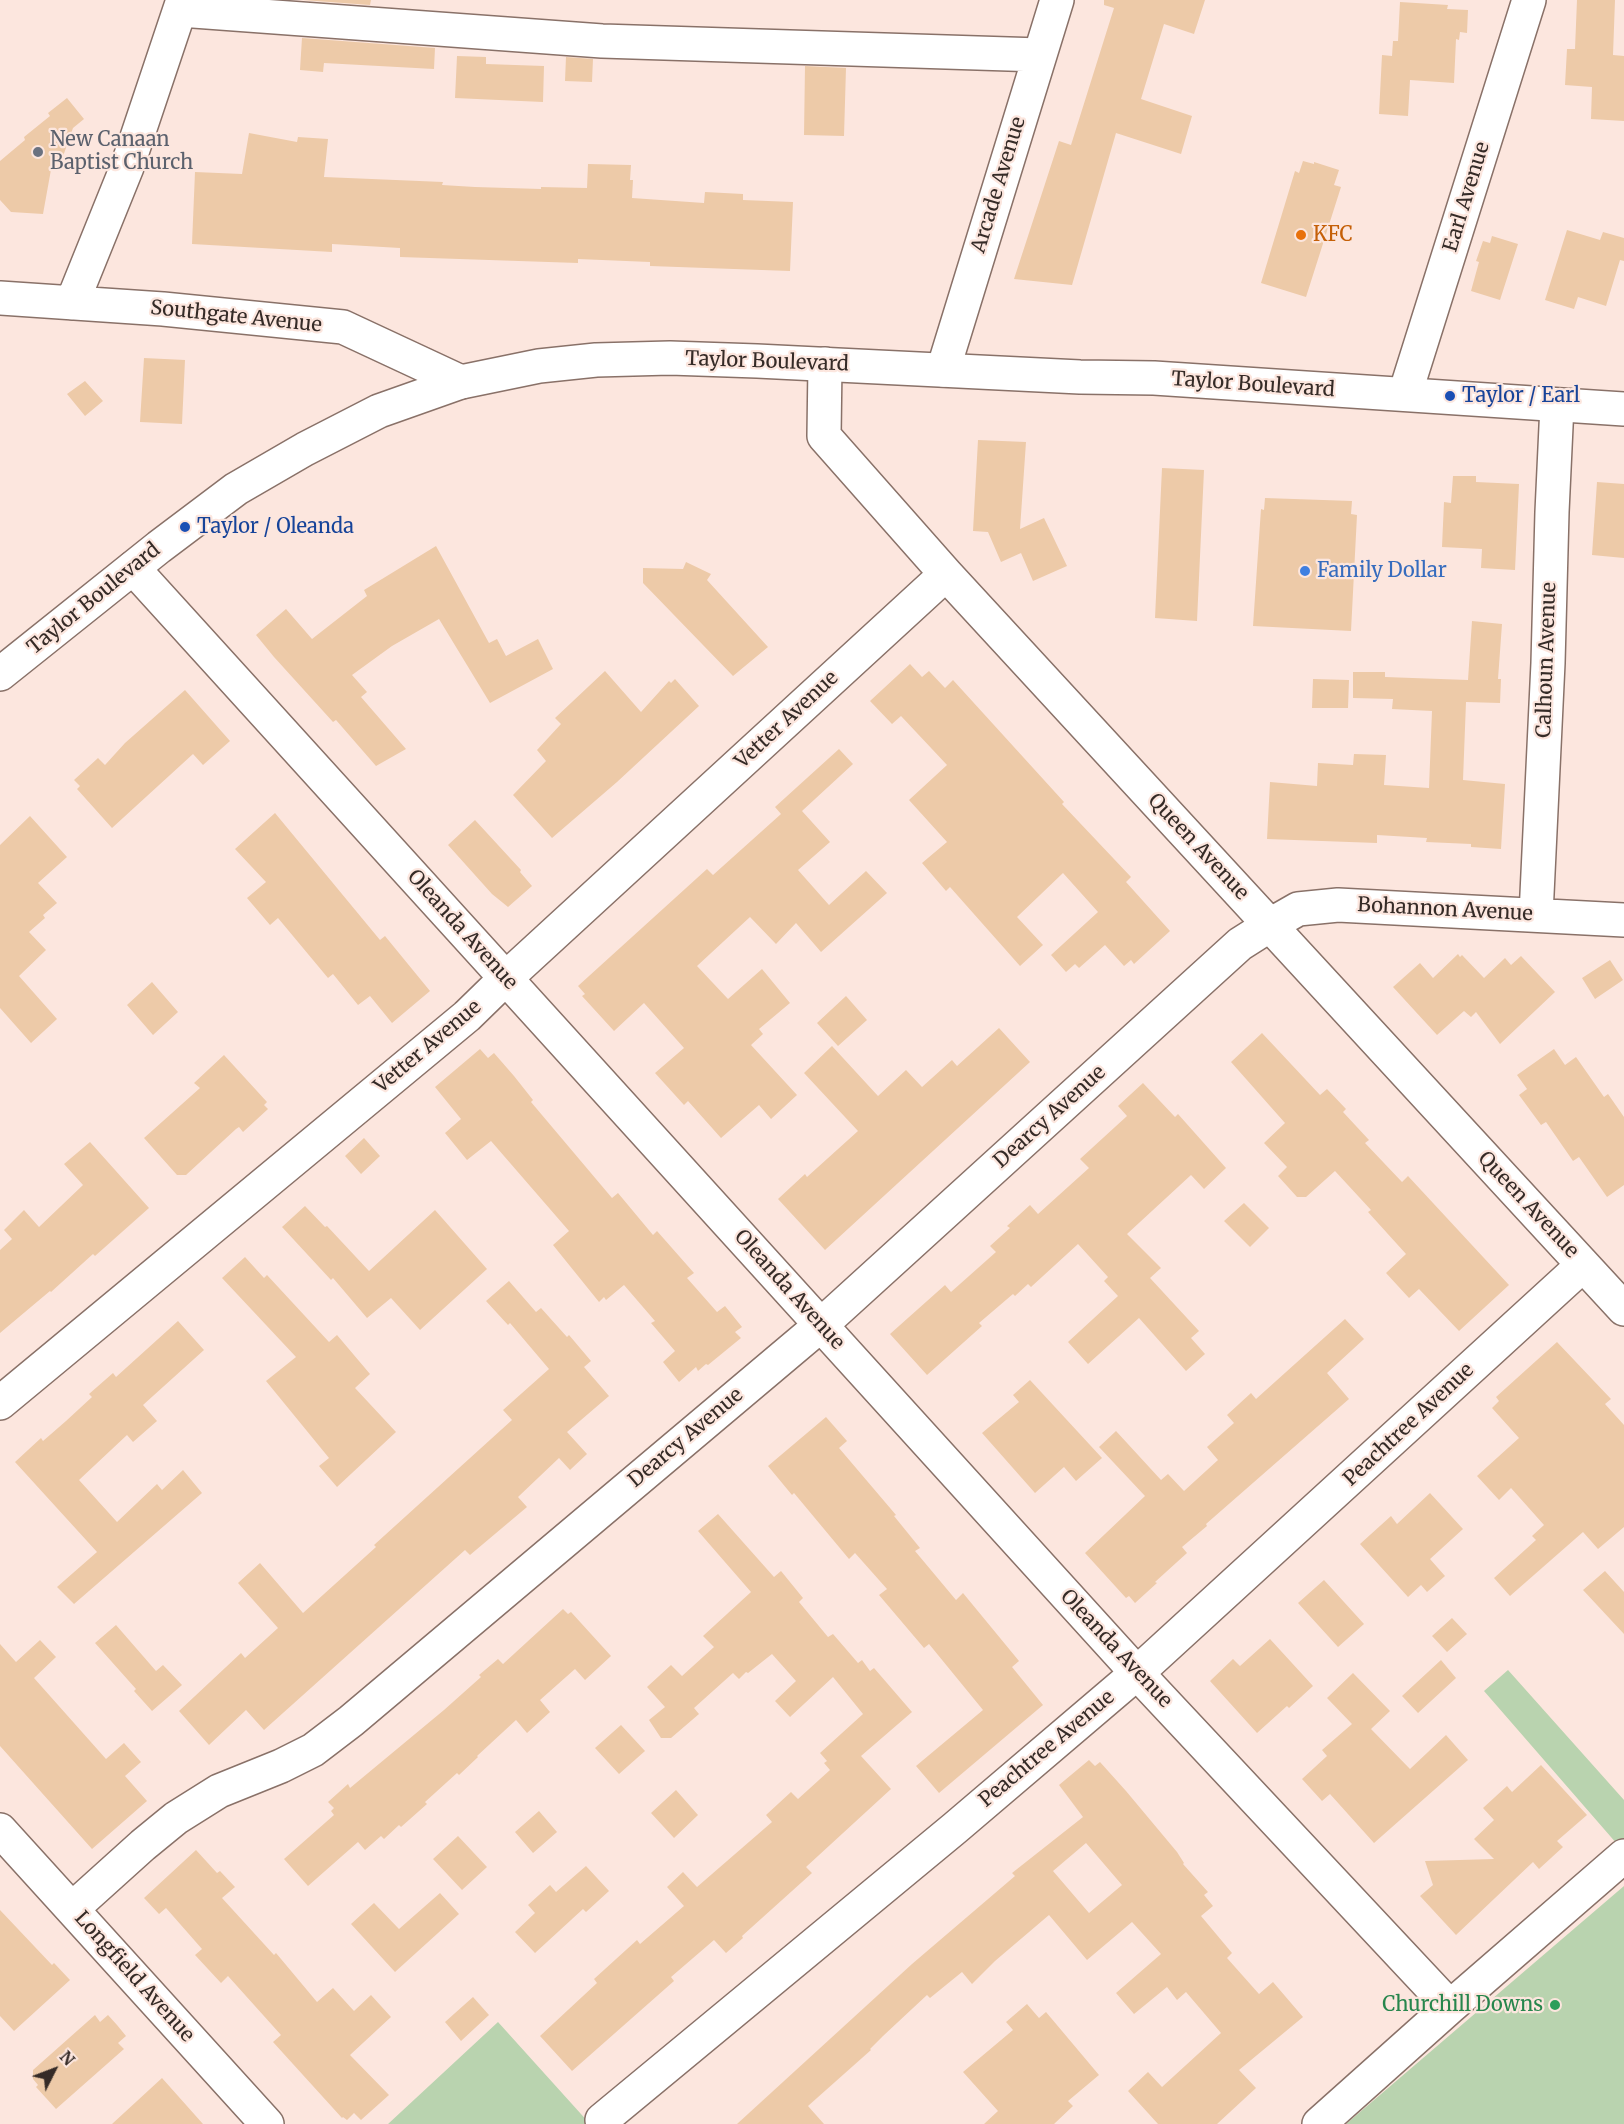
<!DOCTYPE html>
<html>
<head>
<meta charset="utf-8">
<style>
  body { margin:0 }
  #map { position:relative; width:1624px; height:2124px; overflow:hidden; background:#fce6de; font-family:Merriweather,serif }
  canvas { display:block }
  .north { position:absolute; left:24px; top:2040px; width:60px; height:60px; -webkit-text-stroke:4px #fce6de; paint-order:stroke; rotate:48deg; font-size:16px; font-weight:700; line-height:24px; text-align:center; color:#352b27 }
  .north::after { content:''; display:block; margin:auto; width:21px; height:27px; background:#352b27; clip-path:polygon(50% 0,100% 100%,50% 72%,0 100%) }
</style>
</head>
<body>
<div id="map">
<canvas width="1624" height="2124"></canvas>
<div class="north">N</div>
</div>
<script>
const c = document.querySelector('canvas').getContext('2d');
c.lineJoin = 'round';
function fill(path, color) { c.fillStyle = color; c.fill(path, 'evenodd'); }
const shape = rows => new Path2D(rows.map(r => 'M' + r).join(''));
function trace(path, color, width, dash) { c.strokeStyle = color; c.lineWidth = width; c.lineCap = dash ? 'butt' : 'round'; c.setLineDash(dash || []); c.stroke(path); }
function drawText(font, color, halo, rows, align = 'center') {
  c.font = font + ' Merriweather,serif'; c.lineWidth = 4.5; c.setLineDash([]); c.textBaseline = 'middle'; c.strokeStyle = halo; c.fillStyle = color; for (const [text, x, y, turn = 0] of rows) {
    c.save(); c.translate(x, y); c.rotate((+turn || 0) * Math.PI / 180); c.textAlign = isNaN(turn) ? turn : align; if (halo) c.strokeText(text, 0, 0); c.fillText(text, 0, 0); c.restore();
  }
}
fill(shape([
  [1508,1670,1624,1800,1624,1852,1484,1691],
  [1624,1886,1624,2124,1346,2124],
  [498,2022,590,2124,388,2124]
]), '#b9d3af');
fill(shape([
  [303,0,371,0,370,5],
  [1104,0,1205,0,1194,34,1164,24,1141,99,1192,116,1181,154,1116,133,1072,285,1014,279,1059,141,1071,145,1114,8,1104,5],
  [1577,0,1615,0,1613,55,1624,56,1624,121,1591,119,1592,87,1565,85,1567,49,1575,49],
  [1400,2,1448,5,1447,9,1468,10,1467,33,1460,32,1459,40,1456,39,1454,83,1410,80,1408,116,1379,114,1382,55,1392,56,1393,41,1398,41],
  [302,38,435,48,434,69,324,63,323,72,300,70],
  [457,56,486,57,486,64,544,66,543,102,455,98],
  [566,57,593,59,592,82,565,81],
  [805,66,846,68,844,136,804,135],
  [67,98,84,119,73,128,61,162,54,153,43,214,11,212,0,200,0,161,25,140,24,137,50,116,48,113],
  [249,133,297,142,298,137,328,139,324,177,443,182,442,185,475,187,541,189,541,187,587,188,588,164,631,165,630,180,633,180,632,198,704,203,705,192,743,194,743,200,793,202,790,271,650,266,650,262,578,259,578,263,400,257,400,248,332,244,332,252,192,244,195,172,242,174],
  [1303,161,1314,164,1314,162,1339,170,1334,185,1341,187,1306,297,1261,283,1295,171,1299,173],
  [1567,230,1600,240,1603,232,1624,238,1624,261,1620,260,1606,306,1578,297,1574,309,1545,300],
  [1492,236,1518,244,1500,300,1471,291,1479,262,1476,261,1483,241,1490,243],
  [144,358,185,360,182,424,140,422],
  [85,381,103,401,85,416,67,394],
  [978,440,1026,442,1020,529,1044,518,1067,566,1033,581,1021,553,1001,562,988,532,973,531],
  [1162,468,1204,470,1197,621,1155,618],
  [1453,476,1476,476,1476,482,1519,484,1515,570,1481,568,1482,549,1442,547,1444,502,1451,503],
  [1597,482,1624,484,1624,558,1592,555],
  [1265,498,1352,501,1351,514,1357,515,1351,631,1253,626,1261,509,1264,510],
  [436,546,489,643,497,639,506,656,538,639,553,669,490,703,439,619,392,646,352,675,367,692,361,697,406,749,376,766,336,720,333,722,274,657,256,635,286,609,312,639,367,596,364,590],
  [686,562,711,574,707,580,768,647,733,676,643,583,643,568,683,569],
  [1472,621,1502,624,1498,679,1501,679,1500,703,1466,702,1463,780,1505,784,1501,849,1471,847,1471,844,1426,842,1427,838,1377,835,1377,843,1267,839,1270,782,1317,786,1318,763,1353,765,1354,754,1386,755,1384,785,1429,788,1432,711,1392,709,1393,699,1353,698,1353,672,1385,672,1385,677,1468,680],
  [910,664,922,677,929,671,945,688,953,680,1064,802,1062,804,1131,877,1126,882,1170,931,1134,964,1131,960,1124,966,1105,945,1079,968,1075,964,1066,972,1051,955,1098,912,1063,873,1017,917,1043,945,1020,966,950,887,946,891,922,863,947,842,909,800,947,765,901,716,892,724,870,701],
  [605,671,641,712,669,681,671,683,675,679,699,706,617,782,552,838,513,795,546,761,537,750,561,724,555,718],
  [1313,679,1349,680,1348,708,1312,708],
  [185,690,230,741,203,765,193,754,112,828,77,789,80,786,74,780,98,758,105,765,125,743],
  [839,749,853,764,802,811,830,842,798,870,829,905,866,871,887,893,821,952,796,923,776,944,750,917,697,966,728,999,762,969,790,1003,759,1029,763,1034,751,1045,797,1095,771,1119,759,1105,721,1138,688,1101,684,1105,655,1073,684,1048,644,1003,614,1031,582,996,585,994,578,986,707,869,713,875,781,814,775,807],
  [275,813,380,940,385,936,430,991,392,1023,370,996,358,1005,333,974,328,978,278,918,270,925,247,898,266,882,235,849],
  [30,816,67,857,38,883,57,903,43,915,45,918,29,932,46,950,19,976,57,1019,31,1043,0,1008,0,845],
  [475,820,521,870,520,872,532,886,508,907,492,894,448,845],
  [1458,954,1460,957,1462,955,1484,978,1505,958,1511,965,1521,956,1555,992,1500,1044,1476,1012,1471,1017,1464,1011,1437,1035,1393,987,1420,963,1433,978],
  [1610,960,1623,980,1595,999,1582,978],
  [152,982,178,1012,153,1035,127,1005],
  [846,996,867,1020,838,1046,817,1023],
  [999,1028,1030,1062,825,1250,778,1199,805,1174,807,1177,858,1131,804,1073,832,1046,878,1096,906,1070,922,1087,952,1060,957,1066],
  [1262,1033,1320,1095,1327,1089,1346,1109,1343,1112,1369,1140,1365,1143,1402,1182,1408,1176,1509,1285,1459,1331,1419,1289,1409,1298,1386,1273,1406,1254,1368,1212,1371,1210,1335,1171,1306,1197,1297,1197,1278,1176,1287,1167,1264,1143,1285,1123,1231,1062],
  [480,1049,488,1058,494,1053,514,1076,533,1100,531,1102,612,1198,618,1193,653,1235,657,1231,694,1273,687,1278,717,1312,725,1306,742,1327,735,1332,741,1338,708,1365,706,1364,698,1371,696,1367,679,1382,663,1362,675,1351,651,1323,655,1321,624,1285,606,1300,604,1297,599,1302,553,1245,569,1231,491,1141,467,1160,445,1133,461,1119,435,1087],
  [1554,1049,1565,1065,1576,1057,1604,1097,1608,1094,1624,1117,1624,1185,1607,1197,1579,1157,1573,1161,1546,1122,1541,1125,1519,1095,1527,1089,1517,1075],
  [224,1055,267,1102,264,1105,268,1109,243,1132,239,1127,236,1129,186,1175,177,1175,144,1138,200,1088,194,1083],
  [1143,1083,1175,1117,1178,1114,1226,1168,1204,1189,1191,1175,1127,1234,1161,1268,1150,1278,1199,1331,1191,1338,1205,1354,1186,1371,1139,1318,1088,1364,1068,1342,1118,1296,1104,1281,1108,1277,1078,1244,1031,1287,1028,1284,1015,1296,1013,1294,979,1323,982,1326,927,1375,890,1334,945,1285,951,1292,996,1252,990,1246,1010,1228,1007,1226,1030,1205,1038,1214,1089,1168,1080,1159,1127,1116,1118,1106],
  [364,1138,380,1156,361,1174,345,1156],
  [90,1142,149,1208,95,1256,93,1254,51,1292,50,1291,0,1333,0,1250,12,1239,4,1230,24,1210,39,1227,83,1185,64,1164],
  [1244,1203,1269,1228,1250,1247,1224,1221],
  [305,1206,325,1227,327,1226,369,1271,435,1210,487,1269,420,1330,391,1298,367,1318,333,1278,331,1280,282,1227],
  [245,1257,264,1278,267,1275,329,1342,337,1335,370,1374,355,1388,396,1432,337,1487,319,1466,329,1458,266,1381,296,1357,222,1278],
  [509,1281,536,1312,541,1308,567,1337,569,1335,591,1361,584,1367,609,1396,567,1432,587,1454,570,1470,559,1458,518,1497,527,1507,470,1555,465,1550,264,1730,246,1710,209,1745,179,1711,241,1653,245,1658,278,1628,238,1583,260,1563,303,1613,376,1547,374,1545,512,1420,503,1410,549,1369,510,1323,508,1325,486,1301],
  [1345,1319,1364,1339,1327,1373,1349,1399,1206,1524,1207,1526,1182,1547,1187,1553,1155,1582,1157,1583,1135,1603,1129,1596,1126,1598,1085,1553,1145,1496,1099,1447,1116,1431,1161,1480,1168,1474,1184,1491,1218,1460,1207,1447,1234,1423,1227,1415,1251,1393,1256,1399],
  [178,1321,204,1350,143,1405,157,1421,133,1442,127,1435,79,1480,117,1522,157,1484,162,1490,183,1470,202,1493,74,1604,57,1587,97,1552,15,1462,41,1438,43,1441,66,1421,92,1397,89,1394,113,1373,116,1377],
  [1557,1342,1611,1399,1605,1404,1624,1425,1624,1527,1598,1549,1583,1532,1510,1596,1494,1578,1536,1540,1532,1536,1544,1525,1511,1488,1499,1500,1477,1476,1519,1438,1492,1408,1499,1401,1496,1397],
  [1030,1380,1102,1458,1076,1481,1064,1467,1035,1493,982,1433,1019,1402,1013,1395],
  [826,1417,847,1441,839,1448,896,1515,894,1516,920,1548,915,1551,956,1600,963,1593,1019,1661,1012,1667,1043,1705,939,1793,916,1766,983,1710,929,1644,924,1648,879,1595,887,1589,855,1553,849,1559,794,1493,792,1495,768,1466],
  [1430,1493,1463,1529,1430,1559,1445,1576,1427,1592,1421,1585,1408,1597,1360,1544,1391,1516,1397,1524],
  [718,1514,774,1577,781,1571,803,1598,799,1602,828,1637,833,1634,858,1663,862,1660,870,1671,874,1668,912,1712,861,1756,891,1789,806,1867,812,1873,742,1936,743,1938,726,1953,714,1940,671,1977,674,1981,572,2071,540,2036,597,1983,594,1979,637,1940,640,1944,684,1906,667,1887,683,1872,697,1887,772,1822,766,1815,791,1792,798,1799,830,1770,824,1763,827,1761,820,1753,863,1714,833,1677,790,1717,775,1701,796,1681,772,1654,748,1673,746,1672,739,1679,733,1673,694,1708,699,1714,671,1738,661,1738,649,1720,665,1707,647,1687,671,1665,682,1676,714,1647,703,1636,751,1592,698,1531],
  [1605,1571,1624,1592,1624,1634,1583,1590],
  [1324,1580,1364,1624,1338,1647,1298,1603],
  [563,1609,568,1614,571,1612,611,1656,585,1680,575,1669,540,1700,550,1712,527,1733,516,1720,477,1756,478,1757,459,1775,457,1773,425,1802,427,1804,401,1827,399,1825,384,1839,381,1836,365,1850,358,1842,308,1886,284,1859,334,1815,331,1811,334,1808,328,1802,348,1784,350,1788,444,1710,481,1677,479,1675,498,1659,503,1664],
  [1452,1618,1467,1634,1447,1652,1432,1636],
  [116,1625,156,1671,163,1665,182,1685,152,1711,134,1691,136,1689,95,1643],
  [1270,1639,1313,1686,1289,1708,1287,1706,1257,1733,1210,1681,1233,1659,1240,1666],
  [40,1640,56,1657,34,1678,106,1759,124,1743,141,1762,125,1776,147,1801,92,1849,0,1746,0,1644,16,1662],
  [1441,1660,1456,1678,1418,1713,1402,1696],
  [1353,1673,1390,1711,1371,1729,1410,1769,1446,1735,1468,1760,1374,1843,1330,1794,1322,1801,1302,1779,1327,1756,1322,1750,1352,1724,1327,1698],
  [621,1725,645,1751,619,1774,595,1748],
  [1089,1760,1095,1766,1100,1762,1126,1791,1177,1852,1184,1863,1183,1864,1208,1892,1204,1895,1213,1906,1201,1916,1232,1953,1227,1958,1259,1994,1273,1982,1303,2017,1239,2070,1256,2088,1217,2124,1158,2124,1128,2091,1148,2072,1162,2087,1221,2033,1186,1992,1177,2000,1167,1987,1134,2014,1116,1993,1161,1954,1132,1922,1087,1960,1049,1915,995,1961,972,1984,962,1972,930,1998,927,1995,883,2036,870,2049,871,2050,808,2106,824,2124,737,2124,912,1964,1015,1876,1012,1873,1083,1817,1059,1785],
  [1086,1843,1122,1885,1089,1913,1053,1871],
  [1541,1765,1587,1815,1557,1841,1563,1847,1539,1869,1533,1862,1456,1935,1420,1896,1433,1885,1425,1861,1494,1859,1474,1839,1494,1820,1483,1808,1507,1786,1512,1792],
  [676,1790,698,1815,674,1838,651,1813],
  [539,1811,557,1832,533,1853,515,1832],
  [458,1836,487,1867,462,1890,433,1859],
  [196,1850,217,1873,220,1871,235,1887,222,1898,274,1955,276,1953,317,2002,333,1988,354,2011,371,1995,391,2017,350,2055,389,2095,361,2120,354,2113,347,2120,343,2117,342,2118,273,2042,281,2035,228,1976,221,1983,195,1955,202,1949,166,1908,159,1914,144,1898],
  [586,1866,609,1891,586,1912,583,1909,535,1953,515,1932,535,1913,528,1905,550,1885,556,1892],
  [440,1893,459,1914,395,1972,351,1924,374,1903,399,1929],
  [0,1910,52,1965,54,1963,70,1980,14,2031,0,2016],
  [473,1997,489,2015,461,2041,445,2022],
  [1027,2004,1039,2018,1046,2012,1099,2075,1068,2101,1073,2106,1054,2124,984,2124,998,2111,963,2072,1013,2030,1006,2022],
  [95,2015,100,2022,108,2015,117,2025,126,2036,118,2043,124,2049,56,2109,36,2087,38,2085,33,2079,33,2070],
  [162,2078,203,2124,112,2124]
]), '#edcaa8');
const minor = shape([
  [180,10,602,41,1040,55],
  [0,298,163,309,343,327,461,382],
  [72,303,127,167,183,0],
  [825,364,824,436,946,574,1624,1309],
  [943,370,1057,0],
  [1405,394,1529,0],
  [133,568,1137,1673,1450,2007],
  [1536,915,1548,663,1552,512,1557,405],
  [0,1403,467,1016,506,978,946,574],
  [0,1830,267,2124],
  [72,1909,143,1845,176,1818,219,1791,281,1766,313,1750,351,1721,821,1325,1240,944,1270,925,1298,909,1338,905,1624,920],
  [602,2120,955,1828,1137,1673,1583,1265],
  [1319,2124,1450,2007,1624,1856]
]);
const major = shape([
  [0,674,159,547,236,489,305,449,379,411,461,382,539,366,596,360,670,358,757,361,1080,377,1154,378,1624,409]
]);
trace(minor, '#897168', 36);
trace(major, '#897168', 36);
trace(minor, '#fff', 33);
trace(major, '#fff', 33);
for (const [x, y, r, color] of [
  [38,152,6,"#6b7280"],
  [1301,235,6,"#e8710a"],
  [1450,396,6,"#1a4fb4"],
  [185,527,6,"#1a4fb4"],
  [1305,571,6,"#3f7fe0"],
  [1555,2005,6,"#2e9e5b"]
]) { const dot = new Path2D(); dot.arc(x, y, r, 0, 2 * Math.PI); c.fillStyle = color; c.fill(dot); trace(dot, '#fce6de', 2); }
drawText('20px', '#5b616d', '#fce6de', [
  ["New Canaan",50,140],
  ["Baptist Church",50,163]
], 'left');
drawText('20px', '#352b27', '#fce6de', [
  ["Arcade Avenue",999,185,-73],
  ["Earl Avenue",1467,197,-73],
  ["Southgate Avenue",236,317,6],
  ["Taylor Boulevard",767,362,2],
  ["Taylor Boulevard",1253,385,4],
  ["Taylor Boulevard",94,599,-39],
  ["Calhoun Avenue",1547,660,-88],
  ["Vetter Avenue",787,720,-43],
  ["Queen Avenue",1198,847,47],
  ["Bohannon Avenue",1445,910,3],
  ["Oleanda Avenue",462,930,48],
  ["Vetter Avenue",428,1047,-40],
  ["Dearcy Avenue",1050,1117,-42],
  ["Queen Avenue",1528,1205,47],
  ["Oleanda Avenue",789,1290,48],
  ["Peachtree Avenue",1409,1425,-43],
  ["Dearcy Avenue",686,1438,-40],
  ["Oleanda Avenue",1116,1649,47],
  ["Peachtree Avenue",1047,1749,-40],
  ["Longfield Avenue",134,1977,48]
]);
drawText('20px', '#c56008', '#fce6de', [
  ["KFC",1313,235]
], 'left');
drawText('20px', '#164399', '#fce6de', [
  ["Taylor / Earl",1462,396],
  ["Taylor / Oleanda",197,527]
], 'left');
drawText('20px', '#366cbe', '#fce6de', [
  ["Family Dollar",1317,571]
], 'left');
drawText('20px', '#27864d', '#fce6de', [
  ["Churchill Downs",1543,2005]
], 'right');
</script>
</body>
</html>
